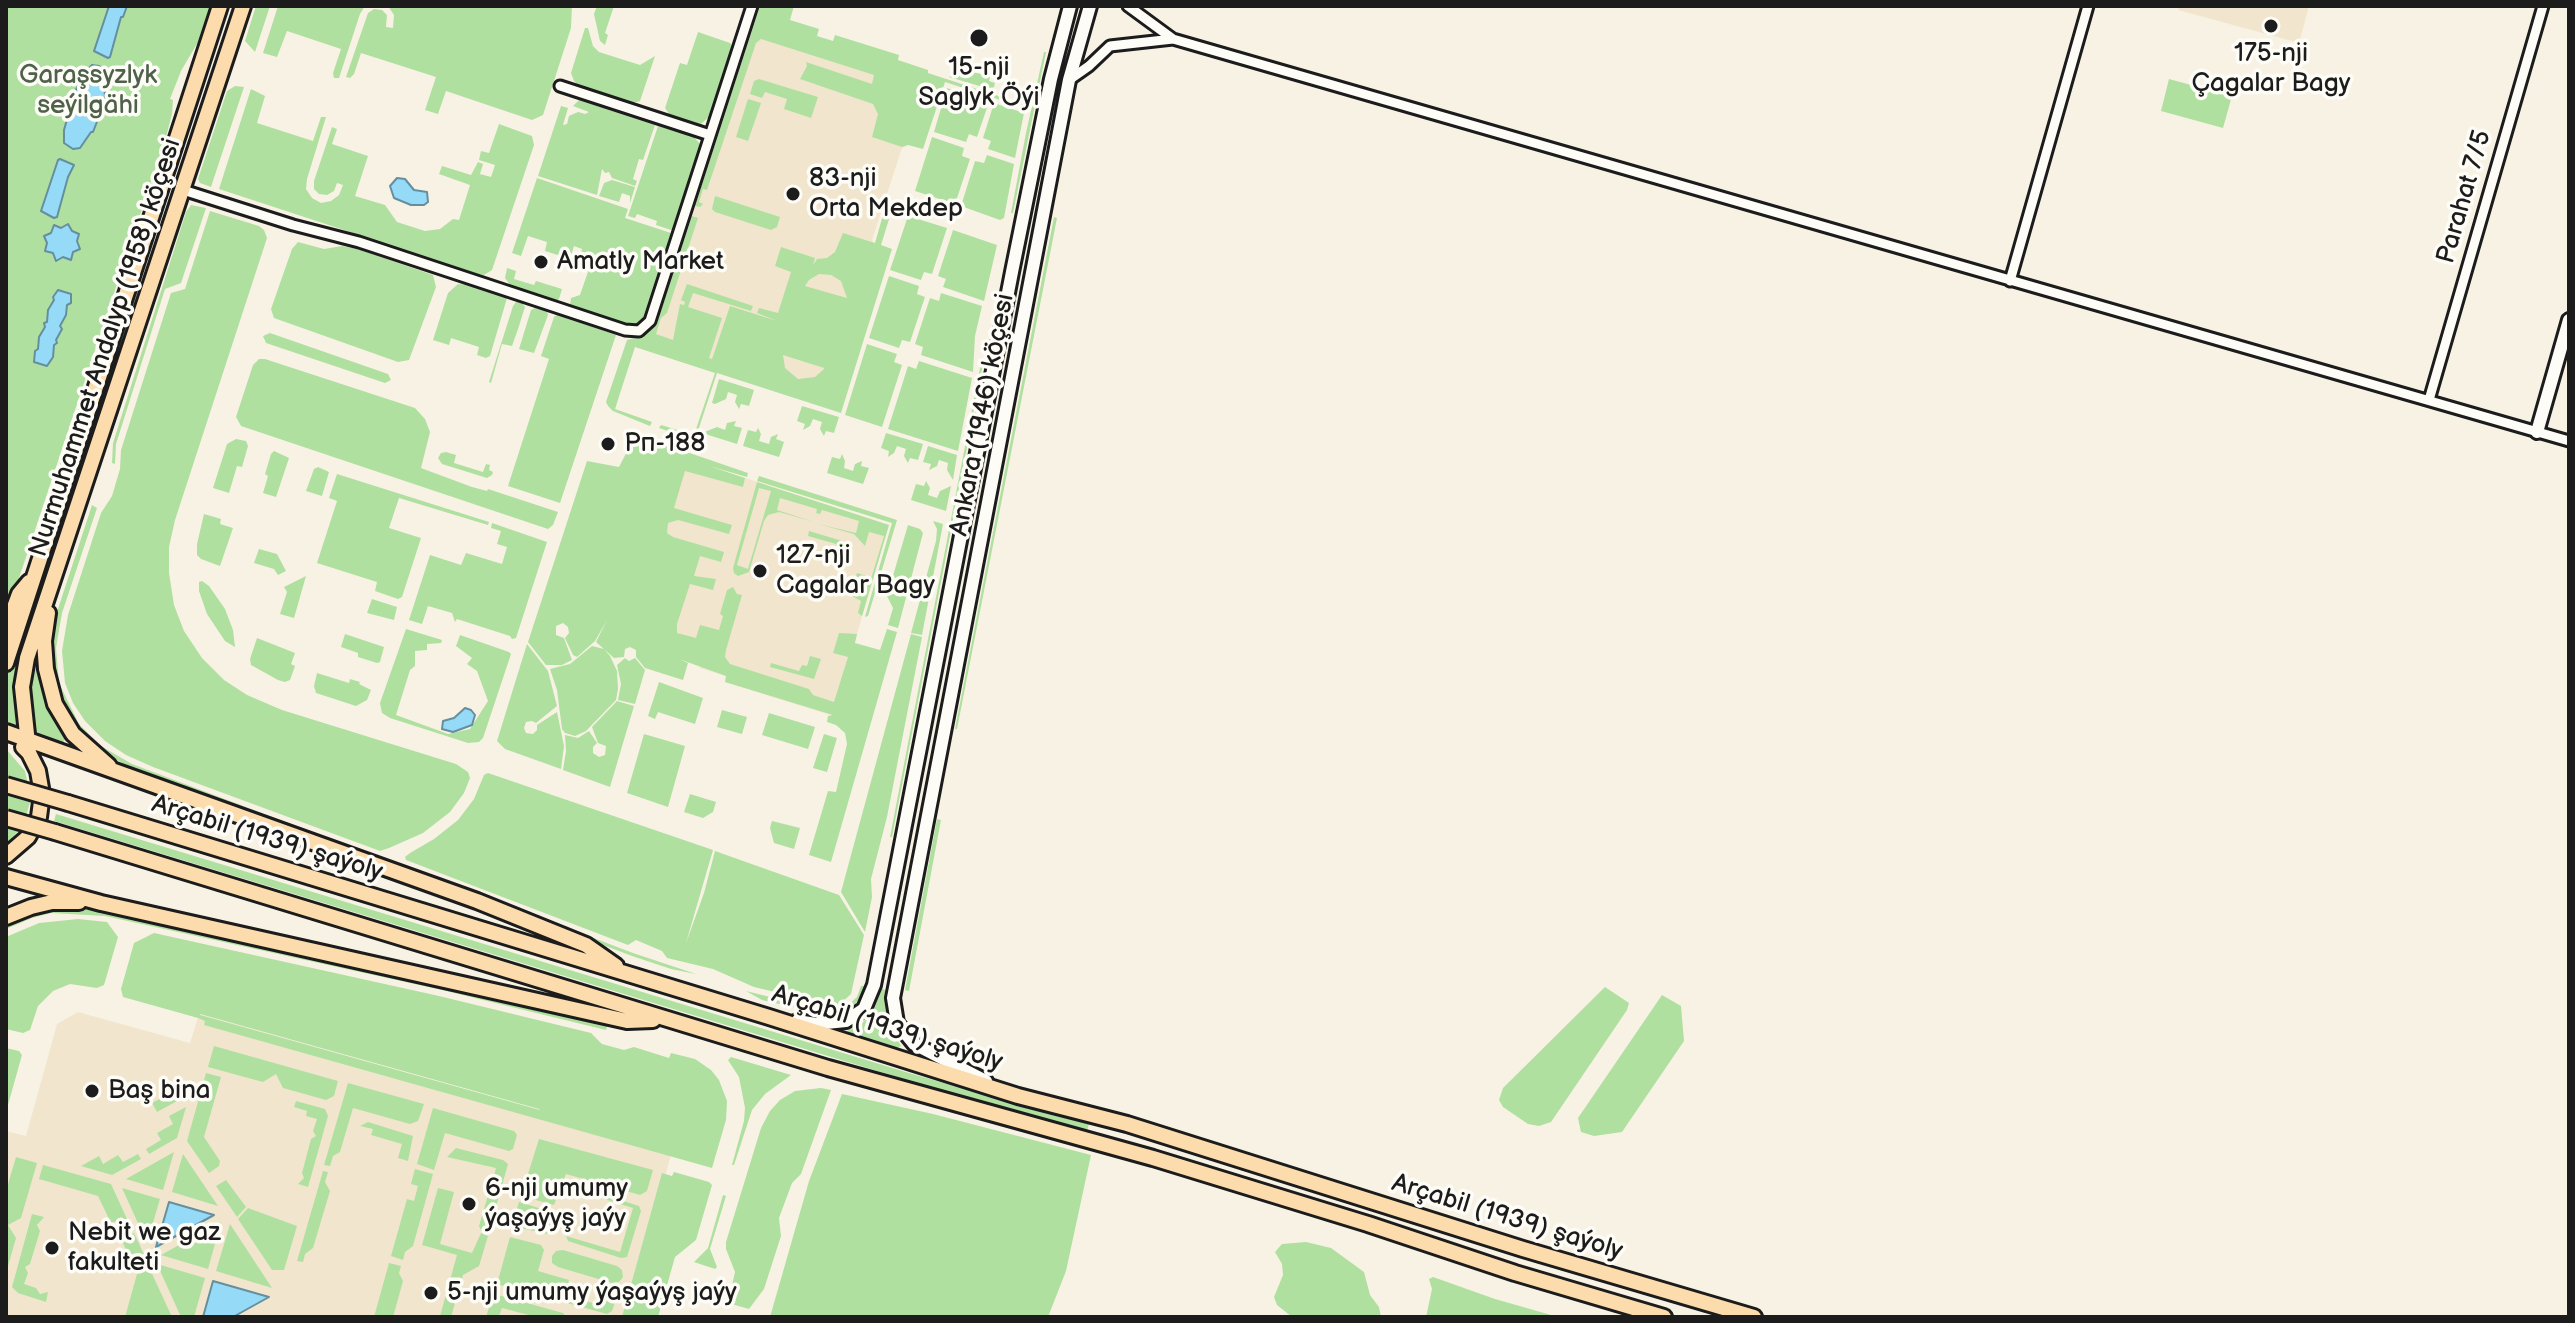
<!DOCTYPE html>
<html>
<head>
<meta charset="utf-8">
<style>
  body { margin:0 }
  #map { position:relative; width:2575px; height:1323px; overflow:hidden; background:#f8f2e4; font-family:"Balsamiq Sans",sans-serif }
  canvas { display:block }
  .frame { position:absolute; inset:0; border:8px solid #1c1c1c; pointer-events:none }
</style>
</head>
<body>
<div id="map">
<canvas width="2575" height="1323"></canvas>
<div class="frame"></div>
</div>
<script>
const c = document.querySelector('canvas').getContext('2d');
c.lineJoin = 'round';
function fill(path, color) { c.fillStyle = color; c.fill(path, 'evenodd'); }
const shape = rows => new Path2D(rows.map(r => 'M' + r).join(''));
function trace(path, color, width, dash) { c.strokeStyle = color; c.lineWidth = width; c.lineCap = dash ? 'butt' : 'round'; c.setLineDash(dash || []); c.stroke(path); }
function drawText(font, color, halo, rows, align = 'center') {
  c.font = font + ' "Balsamiq Sans",sans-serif'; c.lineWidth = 7; c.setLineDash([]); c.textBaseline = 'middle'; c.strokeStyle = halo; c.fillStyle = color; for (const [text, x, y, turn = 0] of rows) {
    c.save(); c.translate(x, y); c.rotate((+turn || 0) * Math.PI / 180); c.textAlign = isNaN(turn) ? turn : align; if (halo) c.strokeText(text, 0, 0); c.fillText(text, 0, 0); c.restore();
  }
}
fill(shape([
  [2179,6,2309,6,2299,43,2178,10],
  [757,19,927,74,908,145,902,148,872,240,879,251,838,405,650,344],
  [681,457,889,525,833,716,725,682,726,676,700,668,700,665,654,652,629,617],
  [78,1012,190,1043,199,1014,673,1148,625,1317,6,1317,6,1131,26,1136,57,1024]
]), '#f1e6cd');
fill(shape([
  [6,6,210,6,198,42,181,71,170,99,173,100,172,114,166,137,9,608,6,607],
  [256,6,270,6,255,52,245,41],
  [278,6,365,6,360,14,339,78,334,78,333,73,341,49,287,31,277,57,263,53],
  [388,6,572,6,571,28,543,115,532,120,446,91,438,114,425,110,436,77,361,53,354,74,350,78,346,77,368,13,374,9,382,10,387,15,386,27,393,28,394,15],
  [597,6,614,6,605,33,608,35,605,45,600,41,594,14],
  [760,6,794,6,790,20,819,29,817,36,833,41,835,35,899,55,898,60,928,70,928,73,1026,105,1025,108,945,82,923,149,908,145,902,147,872,137,878,114,873,104,800,79,807,66,806,62,872,84,874,75,761,39,756,43,707,190,703,189,699,202,703,204,700,207,695,206],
  [585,28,588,28,593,46,599,52,640,65,655,56,640,101,633,103,578,85,574,81,571,73],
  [698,32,730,43,733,47,710,116,701,124,670,115,665,108,680,63,687,65],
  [1044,52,1046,52,1013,213,1011,213,1026,133],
  [964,69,990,77,989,81,995,83,993,90,949,77],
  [759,79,818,97,811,118,784,109,787,99,765,92,762,98,750,94,754,81],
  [2169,79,2232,96,2223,128,2161,111],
  [235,86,244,87,211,187,200,183,198,179,227,91],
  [947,88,989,102,977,137,969,134,966,142,934,132],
  [251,89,265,96,257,123,313,141,321,117,326,117,307,179,306,189,312,198,321,203,331,201,339,195,343,185,337,183,334,191,327,195,319,194,314,189,314,181,332,127,337,129,332,144,368,156,355,196,385,205,397,222,425,231,440,229,453,219,459,220,470,185,439,174,442,166,471,175,478,162,483,164,480,174,491,177,495,165,479,160,481,151,489,153,499,124,532,136,534,145,492,270,484,275,478,274,219,189],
  [748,99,761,103,748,141,736,137],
  [579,100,655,125,643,160,639,159,633,179,637,181,635,186,612,178,609,172,605,173,602,169,597,195,538,176,561,106,568,108,563,125,567,124,569,116,578,112,585,114,589,112,573,106],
  [994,103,1024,113,1015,158,988,149,991,141,983,138],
  [658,126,694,137,700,144,701,149,674,231,656,225,657,221,637,214,635,218,628,216],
  [932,137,964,148,962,156,970,159,955,204,915,191],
  [987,155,1014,164,1004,218,1000,220,961,206,975,161,984,163],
  [537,178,628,209,625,218,674,234,646,317,640,325,630,325,570,305,571,298,580,295,590,266,578,262,582,249,574,246,570,259,545,251,547,242,528,236,521,256,512,253],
  [612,180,635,187,630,203,630,196,622,193,619,202,599,196,604,183],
  [715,196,780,217,777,227,771,230,715,212,712,209],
  [887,201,894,203,881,245,892,249,841,413,717,373,695,440,659,428,661,425,694,435,715,373,635,347,615,409,652,422,650,426,613,411,608,406,606,402,627,340,645,335,657,323,692,216,698,218,667,313,661,318,656,334,673,340,680,304,684,305,685,302,681,300,687,284,753,306,751,311,693,293,688,307,722,318,709,358,712,359,730,306,777,321,757,313,759,308,778,313,791,272,775,266,781,247,815,258,813,265,817,259,827,258,835,252,843,233,875,243],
  [819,274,831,275,841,281,847,298,805,286,809,280],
  [783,355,824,368,824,369,815,377,798,379,785,368],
  [191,205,206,208,181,283,165,289,116,444,115,464,112,463,113,443,186,212],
  [210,211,259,226,264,230,267,238,175,520,169,547,169,573,174,605,184,631,202,658,224,680,247,695,282,710,456,764,468,772,470,778,464,793,450,812,423,833,389,848,380,851,153,767,126,755,105,741,85,721,73,703,65,683,62,651,68,615,101,513,112,496,120,469,121,450,171,293,185,289],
  [908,216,947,228,932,274,924,272,921,280,890,270],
  [1054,217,1057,218,957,729,955,729],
  [953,230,997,245,984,301,943,287,946,279,938,276],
  [298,242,324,249,342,246,358,249,433,275,436,287,409,360,398,362,274,318,271,309,292,249],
  [507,268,516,271,514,279,534,285,536,281,562,289,559,299,556,301,510,285,505,278],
  [889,276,919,286,917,294,925,297,910,342,902,340,899,348,869,338],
  [458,284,471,285,507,298,490,356,486,358,477,355,479,347,451,338,449,345,433,340,448,293],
  [941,293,982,306,975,336,973,372,921,355,923,347,915,344,930,298,939,301],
  [516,302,522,303,525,307,518,329,512,346,502,344,491,383,489,382,513,306],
  [535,308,547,311,548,315,534,353,519,349,531,310],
  [558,314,616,335,560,503,508,486,549,359,541,356,554,317],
  [270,333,388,374,391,380,385,383,266,343,263,336],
  [867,344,897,354,894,362,902,365,882,427,845,415],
  [259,359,265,359,415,408,425,419,430,432,421,468,472,487,487,491,488,489,558,512,553,525,548,529,241,426,236,417,253,365],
  [919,361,972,378,958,451,888,429,908,366,916,369],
  [981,363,983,364,892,837,890,837],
  [719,379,754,390,749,406,741,404,739,409,735,402,737,395,728,392,726,399,715,404,712,403],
  [802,406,839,417,834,433,826,431,824,436,820,429,822,422,813,419,810,426,803,430,805,424,797,421],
  [736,421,734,426,742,428,737,444,702,433,717,427,725,430,727,423],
  [758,428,761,434,759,441,769,444,771,437,778,434,776,439,784,442,779,457,743,446,748,430,756,432],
  [886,433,923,444,918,460,910,458,908,463,904,456,906,449,897,446,894,453,888,457,889,451,881,448],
  [643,437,748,473,747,477,709,466,745,478,743,487,685,471,674,508,732,525,729,534,678,520,668,523,667,533,673,537,724,552,721,562,700,556,694,576,716,579,713,590,690,584,677,624,677,633,696,638,700,625,719,630,723,616,720,614,727,590,733,587,737,594,742,595,726,650,725,657,730,664,809,689,813,695,834,702,848,657,833,653,839,633,857,634,855,643,880,650,887,629,897,632,831,862,809,855,828,791,836,792,847,744,845,733,836,725,827,722,828,716,833,715,725,682,726,676,679,659,688,663,683,680,645,668,636,657,636,650,630,647,625,649,624,657,614,658,596,642,607,620,595,641,577,657,573,655,565,638,569,633,568,627,563,623,556,626,556,635,564,638,572,660,562,665,546,665,528,642,587,461,619,467,632,442],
  [236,439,246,441,248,446,242,467,237,466,229,493,213,488,227,444],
  [928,446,957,455,953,480,947,470,948,463,939,460,937,466,929,470,931,464,923,462],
  [274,451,289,458,276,497,263,493,268,476,265,474,271,454],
  [446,452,456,455,454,463,483,472,486,464,490,465,489,470,493,472,492,475,487,478,442,464,438,458,441,453],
  [842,454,845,461,844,468,853,471,855,464,862,461,861,466,869,468,863,484,827,473,832,457,840,459],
  [318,467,329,472,322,496,306,491,314,469],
  [337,474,489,522,488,525,399,498,389,528,421,538,402,597,398,599,375,591,377,582,317,563,337,501,329,498],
  [759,476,897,520,868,616,865,617,892,523,757,481],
  [926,481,930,488,928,495,937,498,940,491,951,486,946,511,911,500,916,484,924,486],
  [757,482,889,525,862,616,858,613,861,601,850,595,857,573,870,577,870,582,884,536,869,532,865,546,854,534,818,524,856,533,859,521,822,510,820,514,816,513,817,509,780,498,777,510,814,522,779,512,768,515,764,521,749,572,738,576,734,573,733,568],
  [759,488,771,491,748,569,737,565],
  [92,505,97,508,62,613,56,648,59,683,79,724,101,746,132,764,368,853,357,853,131,768,98,749,74,726,59,697,52,670,51,649,57,612],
  [204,514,221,519,220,524,233,528,220,566,201,559,197,555,197,544],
  [933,521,943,524,922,635,911,633,936,541,937,529],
  [492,523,547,542,516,638,512,639,510,636,457,619,455,622,452,613,428,606,422,624,409,620,430,555,461,565,466,553,502,564,507,547,497,544,501,531,491,528],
  [908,525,920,529,923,533,898,628,888,625,893,608,887,596],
  [809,531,852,544,848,566,837,563,840,552,835,550,836,544,808,536],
  [259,549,277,554,286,571,278,575,274,569,254,563],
  [44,570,49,571,18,669,15,703,16,727,6,721,6,677],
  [306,576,294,618,280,614,287,592,284,587],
  [202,581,209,586,225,609,233,630,235,647,225,641,207,614,199,591,199,582],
  [372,599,397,607,394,620,367,613],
  [406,629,442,640,441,643,427,644,427,650,415,651,415,666,410,670,396,715,448,734,470,729,488,701,477,671,467,664,472,658,456,646,460,635,509,652,511,654,483,738,479,742,468,743,390,718,382,713,380,703],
  [345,634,384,647,380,662,377,663,358,657,358,653,341,647],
  [911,634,922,637,887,817,871,879,872,897,865,932,841,892],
  [257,638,295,653,291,664,295,666,290,680,285,682,278,680,251,665,250,659],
  [527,644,548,671,557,706,536,723,532,721,526,722,524,728,526,733,533,734,537,730,537,725,557,712,564,746,561,769,505,749,497,741],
  [592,646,604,649,610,656,617,671,618,689,616,700,586,731,575,736,565,733,562,729,557,690,550,669,570,664],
  [810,656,821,659,814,679,770,667,771,663,799,671,802,665,807,666],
  [625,658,629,661,635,658,645,670,635,704,618,700,621,684,617,665],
  [34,662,45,701,65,739,63,743,34,731,28,695],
  [317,673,349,683,350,679,360,682,359,684,371,690,367,700,356,706,316,693,314,686],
  [659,682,703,698,695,724,658,712,655,719,648,716],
  [617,701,634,706,610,787,563,770,566,751,565,735,578,738,589,731,597,743,593,747,593,753,599,757,605,755,606,746,598,743,592,727],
  [722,710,747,717,742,734,717,727],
  [769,713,815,727,808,749,762,735],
  [644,734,685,746,668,807,627,793],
  [824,734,837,738,827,772,813,768],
  [6,749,25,771,31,799,23,826,6,844],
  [488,773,713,850,686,943,704,893,715,851,839,895,864,935,851,994,840,1004,830,1005,754,987,713,969,667,958,662,951,636,940,628,945,406,860,405,857,410,853,434,839,458,820,474,799,484,775],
  [690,794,716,802,713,812,703,818,684,812],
  [56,814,909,1073,1089,1124,1087,1131,907,1080,54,821],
  [937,819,941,820,909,991,905,990],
  [772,821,800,828,794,849,774,843,770,828],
  [404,866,633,953,696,974,671,969,632,956,406,870],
  [50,909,83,909,121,914,607,1026,606,1030,442,990,105,916,51,913,32,918,6,929,6,925,12,921],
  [78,919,107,922,118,937,104,985,97,988,70,984,53,991,38,1006,30,1030,23,1033,6,1029,6,937,39,923],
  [154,933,439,996,591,1033,602,1044,624,1050,634,1047,669,1058,671,1053,695,1059,711,1070,719,1080,727,1101,726,1120,712,1168,204,1025,205,1021,198,1018,123,997,121,989,134,943],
  [200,1014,539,1109,540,1110,200,1015],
  [861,986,865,986,864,991,855,1005,842,1013,831,1016,762,1000,746,991,830,1012,847,1006,857,997],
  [1605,987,1629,1003,1627,1010,1551,1122,1539,1126,1528,1124,1503,1107,1499,1100,1503,1088],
  [882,989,886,990,889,1025,901,1046,895,1049,848,1034,847,1031,862,1023,872,1013],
  [1662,995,1681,1006,1684,1041,1622,1132,1594,1136,1581,1132,1578,1118],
  [214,1046,338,1081,334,1096,326,1100,283,1088,276,1074,263,1082,208,1067],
  [6,1048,19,1051,22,1055,6,1112],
  [731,1057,791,1075,765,1094,752,1110,734,1165,732,1165,744,1121,745,1108,739,1077,728,1060],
  [206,1073,221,1077,204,1137,220,1161,219,1166,209,1173,187,1141],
  [194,1080,190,1094,157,1112,152,1103],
  [348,1083,424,1104,418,1121,410,1124,353,1108,340,1152,333,1156,330,1166,324,1165],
  [821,1088,831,1090,801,1174,792,1183,779,1218,781,1236,764,1289,749,1309,728,1303,735,1272,726,1249,726,1242,761,1128,770,1111,780,1100,795,1091],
  [842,1094,933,1114,1091,1155,1066,1271,1048,1317,770,1317,809,1181],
  [296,1101,325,1109,328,1116,308,1187,298,1184,304,1178,302,1173,311,1139,316,1136,313,1131,317,1119,306,1116,307,1111,294,1107],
  [186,1107,177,1138,149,1154,146,1149,161,1140,157,1133,173,1124,169,1116],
  [433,1108,514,1131,517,1135,513,1149,509,1151,445,1133,434,1170,417,1164],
  [368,1122,413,1136,408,1161,398,1158,402,1144,371,1135,373,1129,360,1126],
  [539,1139,653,1170,647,1191,640,1195,566,1174,554,1205,521,1196],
  [456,1148,503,1160,508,1164,489,1232,481,1230,479,1226,496,1168,447,1157],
  [174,1152,163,1190,126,1179],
  [138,1154,141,1159,112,1175,81,1166,99,1156,103,1164,118,1155,123,1162],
  [183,1154,218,1206,172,1192],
  [16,1157,37,1163,21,1218,8,1225,16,1238,6,1273,6,1191],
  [43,1165,111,1184,127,1219,111,1223,98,1196,39,1179],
  [415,1169,433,1174,413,1246,405,1252,403,1260,391,1256,407,1199,414,1201,418,1186,411,1184],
  [323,1171,328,1172,325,1182,330,1191,313,1248,305,1254,303,1262,297,1261],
  [674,1172,709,1182,712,1185,696,1240,675,1257,658,1317,622,1317,662,1173,672,1176],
  [226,1180,246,1207,237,1217,216,1186],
  [122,1188,160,1199,147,1243],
  [438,1188,454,1192,440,1244,472,1253,481,1233,488,1236,479,1266,463,1275,451,1317,440,1316,457,1255,422,1245],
  [582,1188,639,1206,641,1211,627,1257,621,1258,568,1241,566,1236,620,1252,633,1208,578,1191],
  [723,1195,726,1196,710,1249,717,1267,715,1269,694,1262,708,1248],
  [519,1202,552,1212,554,1215,547,1234,512,1226],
  [248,1208,297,1226,284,1270,272,1270,238,1219],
  [32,1214,44,1217,37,1225,40,1231,30,1264,25,1267,28,1273,24,1284,36,1288,40,1294,48,1292,46,1302,18,1293,12,1287],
  [221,1222,208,1269,161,1255],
  [230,1224,272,1288,216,1271],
  [134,1233,148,1263,136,1271,122,1241,123,1238],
  [510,1237,541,1245,544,1250,538,1271,569,1280,565,1296,601,1305,606,1290,618,1293,612,1311,607,1314,497,1284],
  [1306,1242,1331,1248,1364,1272,1370,1295,1379,1307,1381,1317,1292,1317,1277,1305,1274,1297,1283,1275,1282,1264,1275,1252,1282,1244],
  [563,1250,617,1266,622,1270,623,1277,619,1282,612,1283,558,1267,552,1263,552,1256,556,1251],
  [389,1263,401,1266,399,1273,403,1281,393,1317,374,1317],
  [157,1264,205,1278,194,1317,181,1317],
  [148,1265,172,1317,125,1317,137,1274],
  [1433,1277,1495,1299,1558,1317,1426,1317,1432,1289,1429,1279],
  [498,1295,563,1313,566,1317,536,1317,502,1308,499,1316,486,1317,492,1298]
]), '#afe0a0');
const water = shape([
  [109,6,127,6,123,17,121,17,110,57,108,58,94,51,109,6],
  [92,65,99,66,104,71,105,101,93,132,91,132,80,148,73,149,64,143,64,130,68,116,66,115,81,77,92,65],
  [60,159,74,165,68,177,57,217,54,218,41,211,58,160,60,159],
  [397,178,405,179,414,190,427,192,428,202,424,205,411,205,394,198,390,186,397,178],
  [68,224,72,231,79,234,77,241,80,249,73,252,71,260,63,257,56,261,53,253,45,251,47,243,44,236,51,233,54,225,61,228,68,224],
  [58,290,71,294,71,303,67,305,66,315,60,326,62,329,56,340,57,343,54,345,53,357,47,366,34,362,35,351,38,349,39,337,45,327,44,323,47,322,48,310,54,300,53,297,58,290],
  [465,708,471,710,475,715,472,725,453,732,442,729,443,721,454,718,465,708],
  [169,1202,214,1215,156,1247,169,1202],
  [213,1281,269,1297,233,1317,203,1317,213,1281]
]);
fill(water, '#95dbf7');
trace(water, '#658f9f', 2);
const street = shape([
  [1128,6,1173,39,2569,441],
  [1069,80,1089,66,1110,46,1173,39],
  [560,86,710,135],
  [183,190,293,225,359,242,625,330,639,331,650,321,752,6],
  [2010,281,2088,6],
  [2429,400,2543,6]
]);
const secondary = shape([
  [2537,432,2569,320],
  [797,1021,816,1024,846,1021,864,1009,874,985,1012,272,1051,79,1070,6],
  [986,1081,914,1044,897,1023,893,998,1069,80,1090,6]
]);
const primary = shape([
  [48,613,44,641,46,669,55,704,73,734,109,766],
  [6,629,19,594,29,582],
  [6,663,220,6],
  [6,732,477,901,586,945,616,966],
  [29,753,22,687,27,658,243,6],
  [68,803,769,1017,1018,1096,1127,1124,1523,1249,1754,1317],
  [55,832,828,1068,1153,1158,1368,1224,1515,1273,1664,1317],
  [6,856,28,837,39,817,42,794,38,771,29,753,23,747],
  [6,877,101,903,627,1021,653,1020],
  [6,917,31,907,52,902,79,902]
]);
trace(street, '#1c1c1c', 15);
trace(secondary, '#1c1c1c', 18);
trace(primary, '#1c1c1c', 20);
trace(street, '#fdfcf7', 9);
trace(secondary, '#fdfcf7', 12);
trace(primary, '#fcdcac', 14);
const primaryBridge = shape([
  [6,785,68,803],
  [6,818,55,832]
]);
trace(primaryBridge, '#1c1c1c', 20, []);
trace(primaryBridge, '#fcdcac', 14);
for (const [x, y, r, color] of [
  [2271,26,8,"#1c1c1c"],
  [979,38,10,"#1c1c1c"],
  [793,194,8,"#1c1c1c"],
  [541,262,8,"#1c1c1c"],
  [608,444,8,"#1c1c1c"],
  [760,571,8,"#1c1c1c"],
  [92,1091,8,"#1c1c1c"],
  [469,1204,8,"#1c1c1c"],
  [52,1248,8,"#1c1c1c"],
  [431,1293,8,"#1c1c1c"]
]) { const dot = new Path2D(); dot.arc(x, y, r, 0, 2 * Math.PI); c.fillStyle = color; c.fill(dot); trace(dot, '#fdfcf7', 3); }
drawText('26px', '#1c1c1c', '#fdfcf7', [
  ["175-nji",2271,54,"center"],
  ["Çagalar Bagy",2271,84,"center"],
  ["15-nji",979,68,"center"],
  ["Saglyk Öýi",979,98,"center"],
  ["83-nji",809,179],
  ["Orta Mekdep",809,209],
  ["Amatly Market",557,262],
  ["Рп-188",624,444],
  ["127-nji",776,556],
  ["Cagalar Bagy",776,586],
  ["Baş bina",108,1091],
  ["6-nji umumy",485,1189],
  ["ýaşaýyş jaýy",485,1219],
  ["Nebit we gaz",68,1233],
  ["fakulteti",68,1263],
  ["5-nji umumy ýaşaýyş jaýy",447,1293]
], 'left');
drawText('26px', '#4f614a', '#fdfcf7', [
  ["Garaşsyzlyk",88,76],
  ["seýilgähi",88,106]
]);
drawText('26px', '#1c1c1c', '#fdfcf7', [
  ["Parahat 7/5",2465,197,-74],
  ["Nurmuhammet Andalyp (1958) köçesi",106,348,-72],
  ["Ankara (1946) köçesi",983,415,-79],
  ["Arçabil (1939) şaýoly",267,839,17],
  ["Arçabil (1939) şaýoly",887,1029,17],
  ["Arçabil (1939) şaýoly",1507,1218,17]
]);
</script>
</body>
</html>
